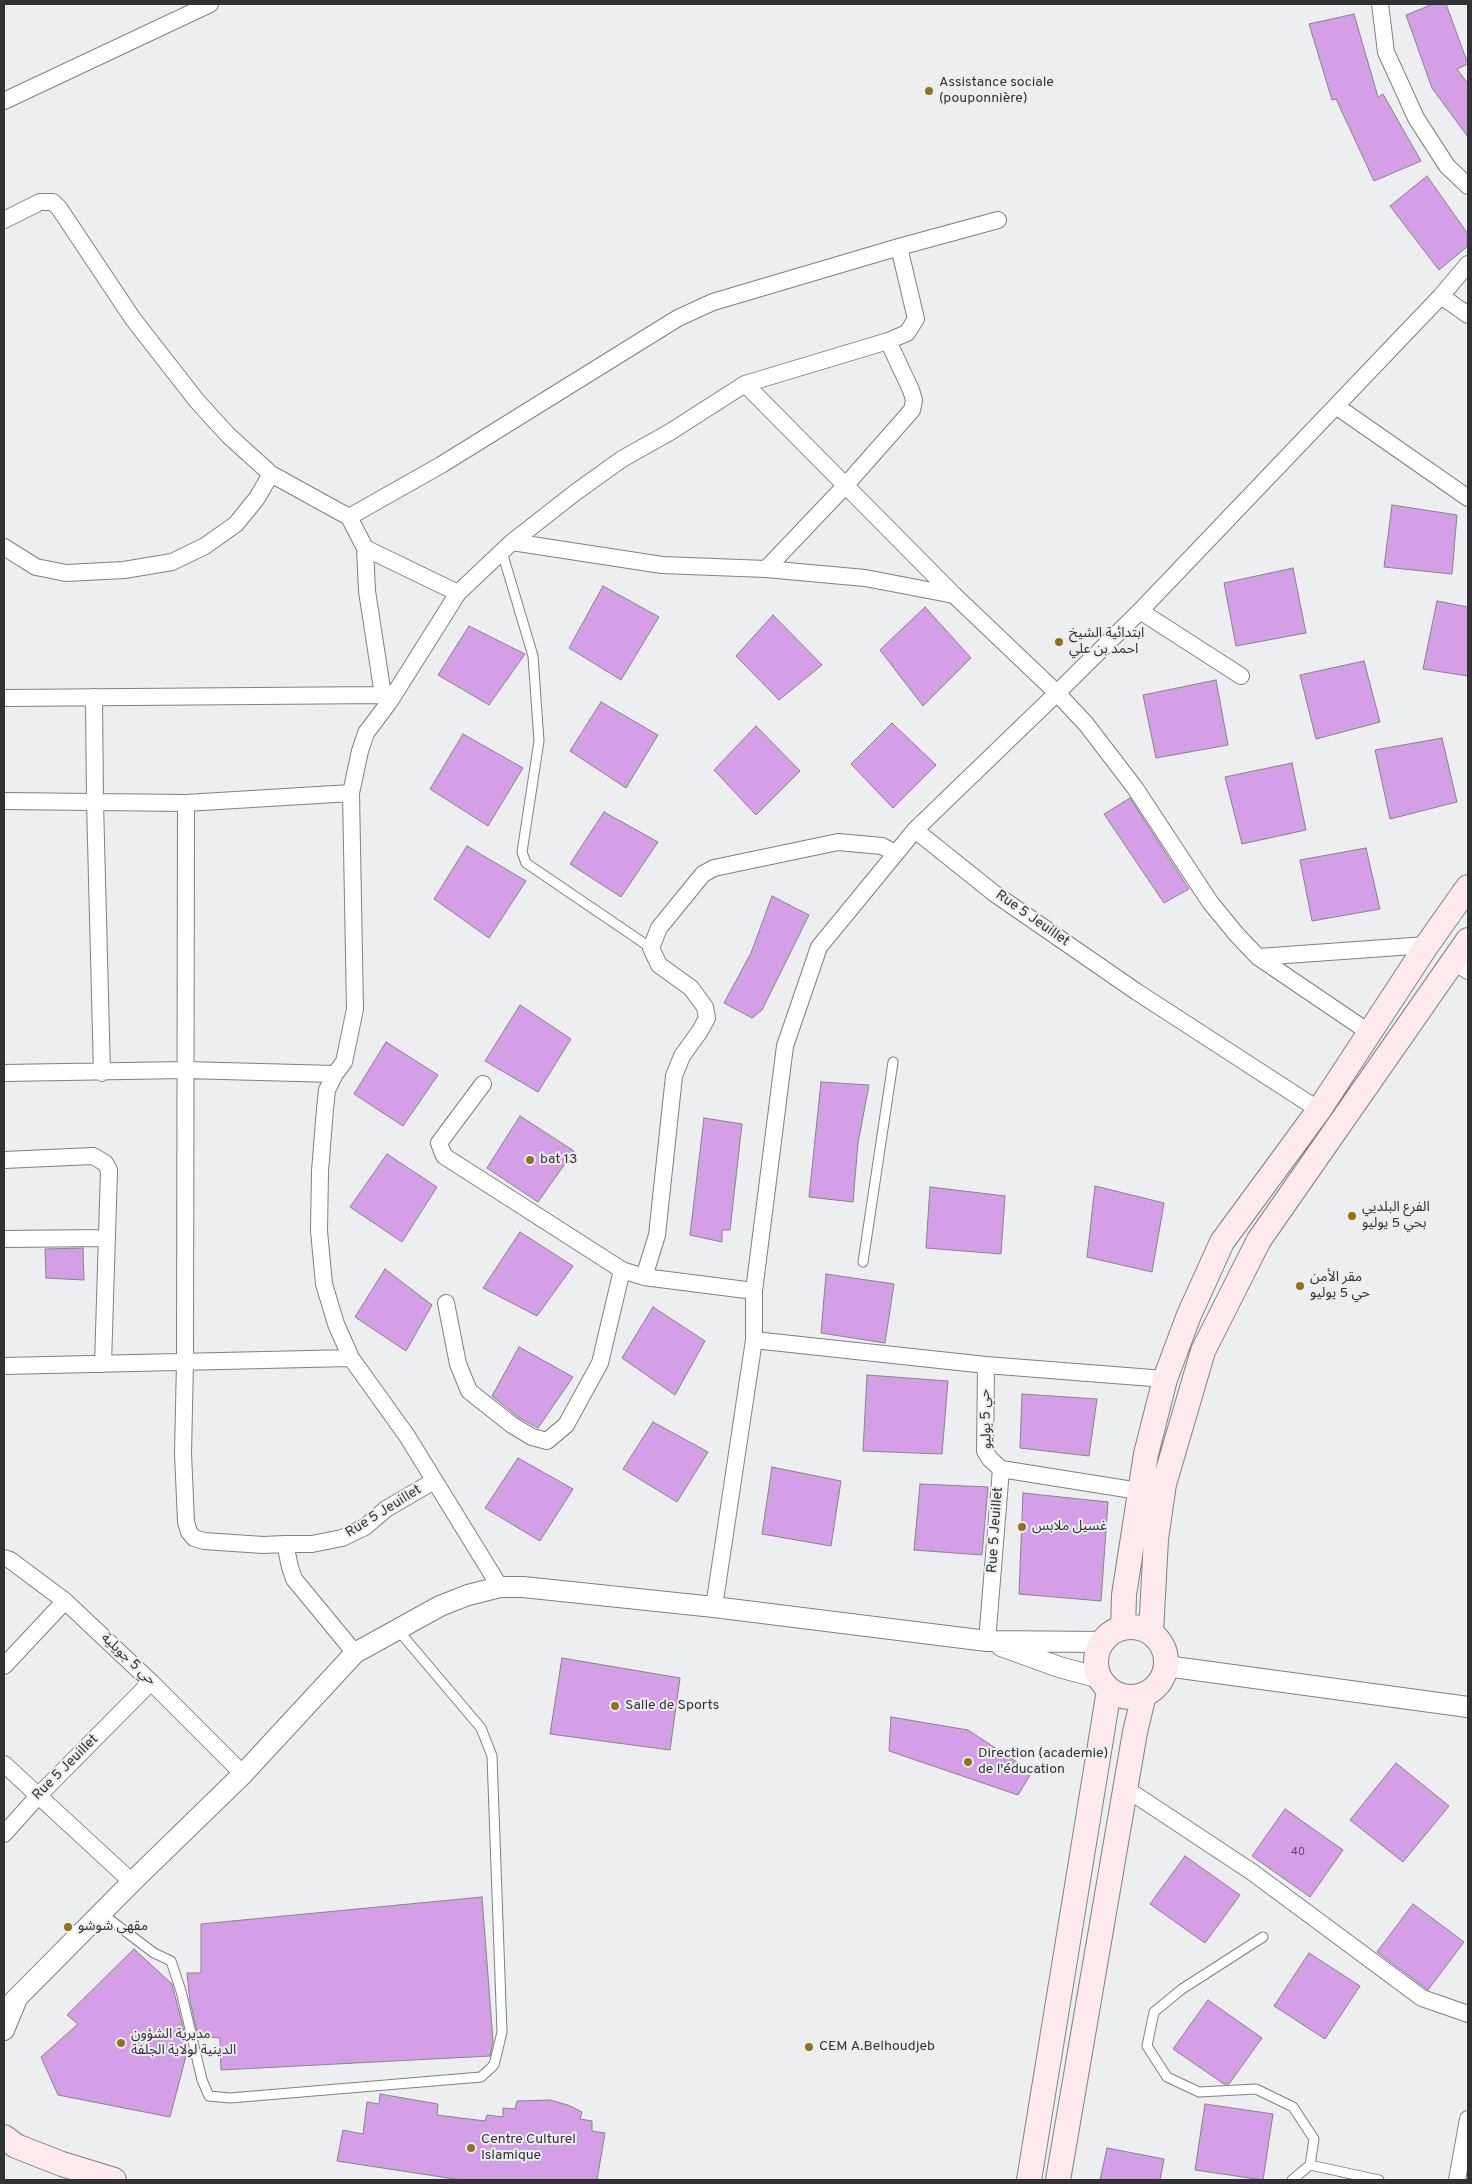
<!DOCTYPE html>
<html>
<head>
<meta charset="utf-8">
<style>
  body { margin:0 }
  #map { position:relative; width:1472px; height:2184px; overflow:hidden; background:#eceef0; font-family:Overpass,sans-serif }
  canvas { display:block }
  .frame { position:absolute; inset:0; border:5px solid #313233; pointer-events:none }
</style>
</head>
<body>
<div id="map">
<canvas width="1472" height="2184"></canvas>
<div class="frame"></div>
</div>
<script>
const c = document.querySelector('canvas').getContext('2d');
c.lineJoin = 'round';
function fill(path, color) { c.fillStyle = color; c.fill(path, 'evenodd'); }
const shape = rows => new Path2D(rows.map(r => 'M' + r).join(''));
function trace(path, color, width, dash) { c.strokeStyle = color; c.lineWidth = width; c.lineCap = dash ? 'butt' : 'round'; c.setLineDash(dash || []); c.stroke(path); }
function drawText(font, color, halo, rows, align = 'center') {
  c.font = font + ' Overpass,"Noto Sans Arabic",sans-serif'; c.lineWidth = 4; c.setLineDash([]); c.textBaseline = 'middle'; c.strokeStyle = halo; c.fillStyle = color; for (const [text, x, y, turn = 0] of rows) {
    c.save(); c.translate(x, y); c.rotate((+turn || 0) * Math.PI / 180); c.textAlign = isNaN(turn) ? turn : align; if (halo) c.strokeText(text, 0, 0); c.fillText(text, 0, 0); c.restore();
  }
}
const building = shape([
  [1433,4,1446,4,1468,64,1457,69,1468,84,1468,137,1432,88,1406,15,1433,4],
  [1354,14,1378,97,1383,94,1421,161,1374,181,1336,99,1332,100,1309,24,1354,14],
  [1427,176,1468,234,1468,246,1439,270,1390,206,1427,176],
  [1392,505,1457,515,1452,574,1384,567,1392,505],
  [1293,568,1306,633,1236,646,1224,583,1293,568],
  [603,586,659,617,621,680,569,648,603,586],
  [1437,601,1468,607,1468,676,1423,669,1437,601],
  [925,607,971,658,923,706,880,650,925,607],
  [773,615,822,665,779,700,736,656,773,615],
  [469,626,525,654,489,705,438,675,469,626],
  [1364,661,1380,722,1316,739,1300,675,1364,661],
  [1216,680,1228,745,1156,758,1143,695,1216,680],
  [601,702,658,735,626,788,570,751,601,702],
  [892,723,936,765,893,808,851,764,892,723],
  [756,726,800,771,756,815,714,770,756,726],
  [463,734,523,768,488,826,430,789,463,734],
  [1442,738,1457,802,1390,819,1375,750,1442,738],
  [1292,763,1306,830,1242,844,1225,777,1292,763],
  [1130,798,1189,889,1164,903,1104,814,1130,798],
  [604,812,658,842,621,897,570,864,604,812],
  [467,846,526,881,489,938,434,899,467,846],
  [1366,848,1380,909,1312,921,1300,860,1366,848],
  [772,896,809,915,762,1010,752,1018,724,1003,751,953,772,896],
  [520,1005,571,1039,538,1092,485,1061,520,1005],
  [386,1042,438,1075,403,1126,354,1094,386,1042],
  [821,1082,869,1085,858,1143,853,1202,809,1197,821,1082],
  [520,1116,574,1151,538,1202,487,1168,520,1116],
  [704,1118,742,1124,730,1230,722,1230,722,1242,690,1235,704,1118],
  [387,1154,437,1187,402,1242,350,1207,387,1154],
  [1095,1186,1164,1203,1152,1272,1087,1257,1095,1186],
  [930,1187,1005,1196,1001,1254,926,1248,930,1187],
  [520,1232,573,1266,537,1316,483,1288,520,1232],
  [83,1248,84,1280,46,1278,45,1249,83,1248],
  [385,1269,432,1305,406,1351,355,1317,385,1269],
  [826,1274,894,1284,885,1343,821,1333,826,1274],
  [653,1307,705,1341,675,1395,622,1358,653,1307],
  [519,1347,573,1377,538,1428,518,1417,492,1396,519,1347],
  [867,1375,948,1381,942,1454,863,1451,867,1375],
  [1022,1394,1097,1399,1089,1456,1020,1448,1022,1394],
  [653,1422,708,1452,677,1502,623,1469,653,1422],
  [518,1458,573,1489,540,1541,485,1508,518,1458],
  [772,1467,841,1481,831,1546,762,1534,772,1467],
  [920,1484,988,1487,982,1555,914,1550,920,1484],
  [1023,1493,1108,1502,1101,1601,1019,1594,1023,1493],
  [562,1658,680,1678,670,1750,550,1734,562,1658],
  [891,1717,968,1730,1032,1772,1018,1795,889,1751,891,1717],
  [1396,1763,1449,1806,1403,1862,1350,1820,1396,1763],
  [1285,1809,1343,1850,1310,1897,1252,1856,1285,1809],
  [1185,1856,1240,1895,1205,1943,1150,1904,1185,1856],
  [482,1897,493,2041,490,2056,221,2070,220,2038,198,2036,190,2001,187,1973,201,1973,201,1924,482,1897],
  [1413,1904,1464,1942,1428,1990,1377,1952,1413,1904],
  [134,1949,172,1984,185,2035,186,2056,170,2117,58,2095,41,2057,78,2024,67,2015,134,1949],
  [1309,1953,1360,1986,1325,2039,1274,2006,1309,1953],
  [1208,2000,1262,2038,1229,2084,1224,2084,1173,2049,1208,2000],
  [380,2094,438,2104,437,2115,485,2121,487,2115,503,2117,503,2108,515,2109,517,2101,550,2100,568,2105,582,2112,580,2119,592,2121,592,2131,605,2133,597,2180,461,2180,337,2161,343,2130,363,2134,367,2102,379,2104,380,2094],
  [1205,2104,1273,2114,1263,2180,1195,2170,1205,2104],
  [1107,2148,1164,2159,1160,2180,1100,2180,1107,2148]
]);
fill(building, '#d49fe6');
trace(building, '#868486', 1);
const service = shape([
  [502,552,533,656,539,741,522,852,526,863,651,948],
  [863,1262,893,1062],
  [101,1913,154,1953,171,1961,181,1991,202,2080,209,2096,230,2098,481,2077,494,2065,502,2032,492,1756,481,1728,398,1630],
  [1263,1937,1182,1989,1154,2012,1147,2046,1167,2077,1199,2092,1256,2089,1293,2107,1314,2139,1310,2165],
  [1292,2180,1310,2165,1379,2180]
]);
const minor = shape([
  [1380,4,1386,52,1416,118,1447,166,1468,186],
  [4,101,210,4],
  [4,220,40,202,53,202,59,208,133,319,197,401,229,436,271,474,349,517,365,548,367,591,383,695],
  [1441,296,1468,315],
  [745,384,954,595,1057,693,1140,611,1441,296,1468,264],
  [1336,406,1468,498],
  [349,517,441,465,678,318,713,302,899,247,998,220],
  [512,542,662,565,766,569,865,578,954,595],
  [4,547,36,567,66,573,124,570,172,562,205,546,236,524,257,498,271,474],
  [365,548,458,593],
  [766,569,845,486,912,410,914,400,911,390,888,341],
  [1140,611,1241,676],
  [94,697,95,802,102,1073],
  [4,698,383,695,390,700],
  [4,801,186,803,351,793],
  [186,803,185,1362,183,1453,186,1522,189,1532,194,1538,204,1541,263,1545,285,1544],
  [915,830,995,894,1137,992,1319,1110],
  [1258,957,1427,945],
  [1454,962,1468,971],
  [4,1073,185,1070,335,1074],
  [483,1084,439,1143,444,1156,622,1270,644,1277,754,1291],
  [4,1160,93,1156,105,1163,109,1170,103,1364],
  [4,1239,107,1238],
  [644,1277,657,1235,674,1076,682,1056,700,1031,707,1018,705,1007,691,988,659,965,651,948,659,928,703,874,714,868,838,842,882,846,895,853],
  [446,1303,458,1364,469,1391,512,1425,532,1437,547,1441,566,1425,600,1363,622,1270],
  [754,1340,986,1365,1165,1379],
  [986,1365,985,1451,990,1459,1001,1469],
  [4,1366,351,1358],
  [1001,1469,1139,1491],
  [4,1558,10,1560,65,1601,151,1682,243,1774],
  [500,1587,407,1436,351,1358,336,1324,324,1284,319,1231,320,1171,325,1109,327,1090,335,1074,344,1062,355,1009,351,793,360,751,366,733,390,701,458,593,512,542,576,492,622,459,670,432,745,384,888,341,907,333,916,319,899,247],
  [714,1607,754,1340,754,1291,785,1046,819,947,915,830,1057,693,1086,724,1135,788,1210,902,1237,935,1258,957,1370,1033],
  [987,1641,1001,1469],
  [355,1653,294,1579,290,1567,285,1544,312,1544,342,1538,365,1527,386,1509,434,1481],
  [4,1666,65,1601],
  [4,1764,132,1882],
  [1125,1788,1252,1872,1422,1998,1468,2014],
  [4,1834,39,1795,151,1682],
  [1457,2180,1468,2119]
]);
const tertiary = shape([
  [1001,1646,1059,1667,1100,1678],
  [1166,1666,1468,1707],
  [4,2011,132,1882,243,1774,355,1653,440,1606,468,1595,500,1587,523,1587,714,1607,987,1641,1102,1642],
  [4,2030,16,2001]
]);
const secondary = shape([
  '1096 1662a35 35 0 1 1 70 0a35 35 0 1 1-70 0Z',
  [1123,1628,1124,1595,1146,1454,1165,1379,1189,1315,1222,1242,1319,1110,1427,945,1468,887],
  [1151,1633,1156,1539,1164,1484,1203,1351,1259,1240,1468,940],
  [4,2137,16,2146,62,2164,114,2180],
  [1029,2180,1109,1690],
  [1058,2180,1135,1732,1144,1695]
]);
trace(service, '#7e8082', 11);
trace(minor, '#7e8082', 18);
trace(tertiary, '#7e8082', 22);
trace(secondary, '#7e8082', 26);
trace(service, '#fff', 9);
trace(minor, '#fff', 16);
trace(tertiary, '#fff', 20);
trace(secondary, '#fee9ec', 24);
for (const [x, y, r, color] of [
  [929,91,5,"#8e751a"],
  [1059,642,5,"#8e751a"],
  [530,1160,5,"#8e751a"],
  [1352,1216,5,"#8e751a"],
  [1300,1286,5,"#8e751a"],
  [1022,1527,5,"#8e751a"],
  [615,1706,5,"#8e751a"],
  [968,1762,5,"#8e751a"],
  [68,1927,5,"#8e751a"],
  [121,2043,5,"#8e751a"],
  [809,2047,5,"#8e751a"],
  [471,2148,5,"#8e751a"]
]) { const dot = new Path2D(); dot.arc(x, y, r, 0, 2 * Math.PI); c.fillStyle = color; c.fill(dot); trace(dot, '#eceef0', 2); }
drawText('11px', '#5a4d60', null, [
  ["40",1298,1853]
]);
drawText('14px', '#313233', '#eceef0', [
  ["Assistance sociale",939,83],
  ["(pouponnière)",939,99],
  ["ابتدائية الشيخ",1069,634],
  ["احمد بن علي",1069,650],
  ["bat 13",540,1160],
  ["الفرع البلديي",1362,1208],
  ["بحي 5 يوليو",1362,1224],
  ["مقر الأمن",1310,1278],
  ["حي 5 يوليو",1310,1294],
  ["غسيل ملابس",1032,1527],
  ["Salle de Sports",625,1706],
  ["Direction (academie)",978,1754],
  ["de l'éducation",978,1770],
  ["مقهى شوشو",78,1927],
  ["مديرية الشؤون",131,2035],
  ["الدينية لولاية الجلفة",131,2051],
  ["CEM A.Belhoudjeb",819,2047],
  ["Centre Culturel",481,2140],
  ["Islamique",481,2156]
], 'left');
drawText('14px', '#313233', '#eceef0', [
  ["Rue 5 Jeuillet",1032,919,35],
  ["حي 5 يوليو",987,1419,-92],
  ["Rue 5 Jeuillet",384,1512,-32],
  ["Rue 5 Jeuillet",996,1530,-86],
  ["حي 5 جويلية",128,1660,43],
  ["Rue 5 Jeuillet",66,1768,-45]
]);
</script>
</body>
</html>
